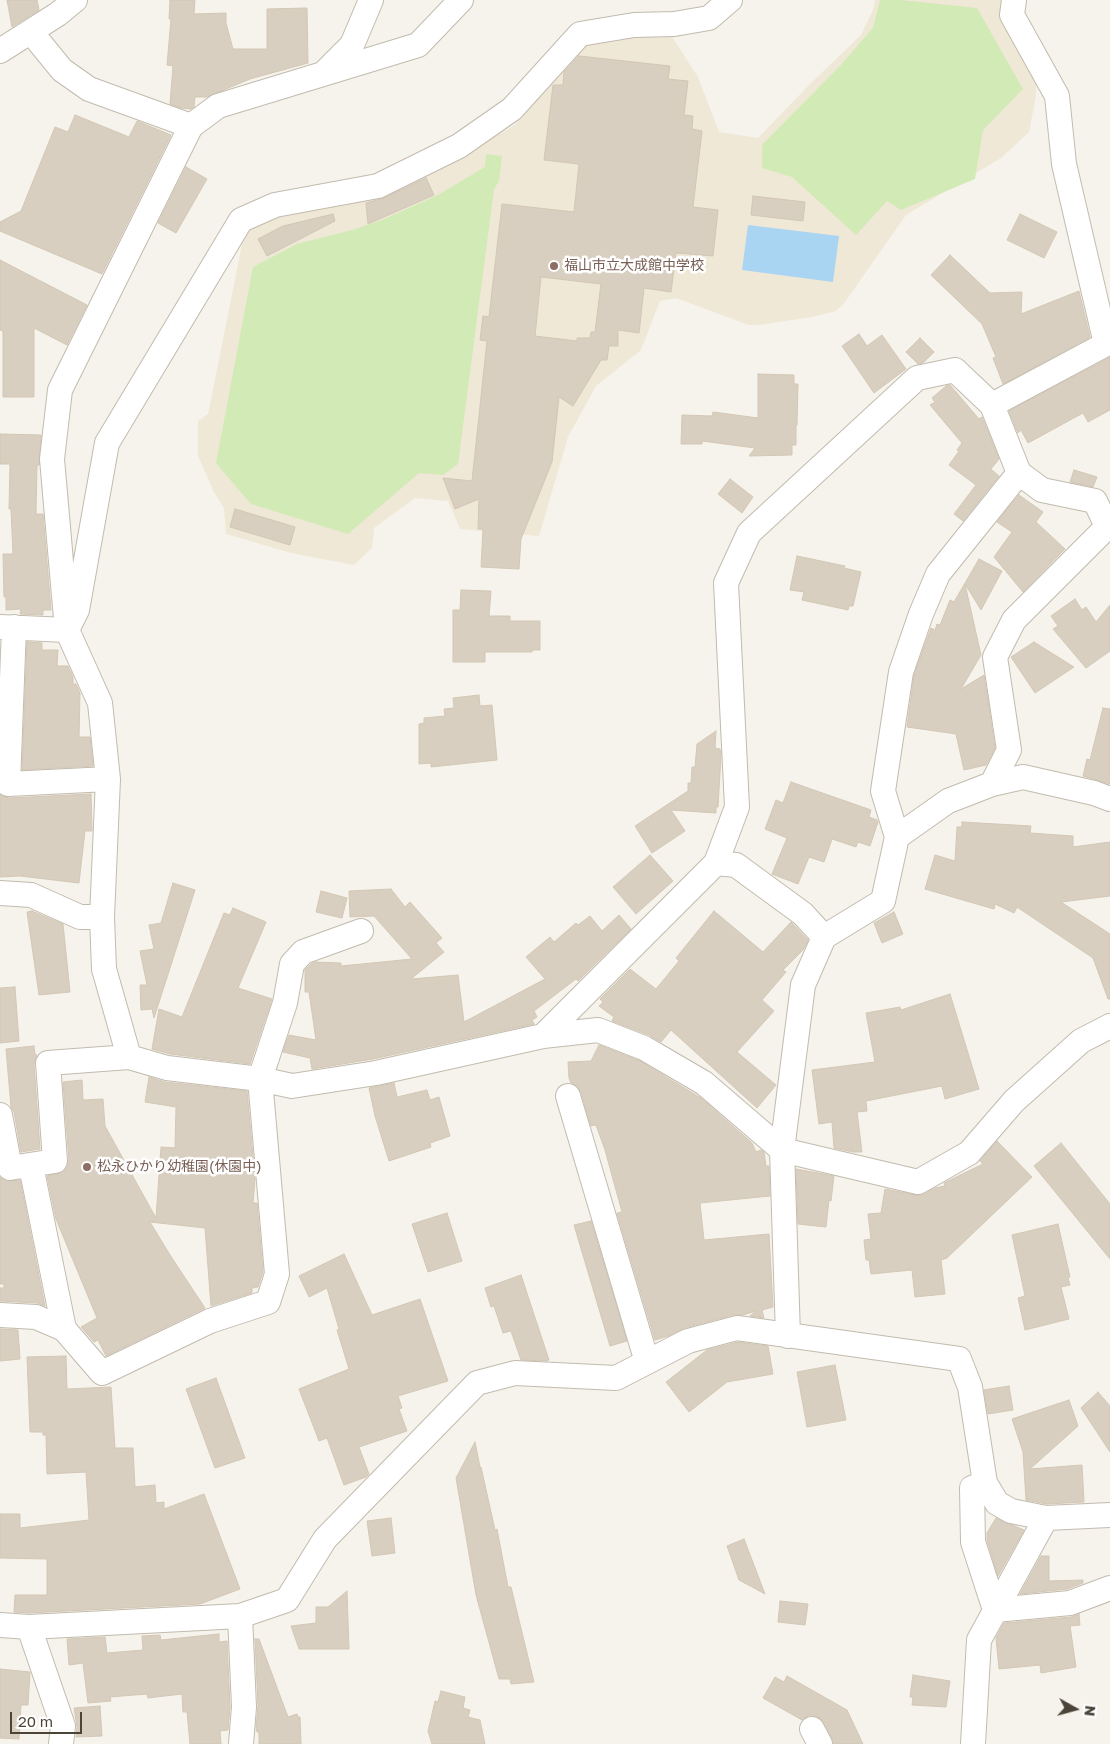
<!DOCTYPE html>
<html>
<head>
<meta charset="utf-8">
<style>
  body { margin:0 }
  #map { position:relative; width:1110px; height:1744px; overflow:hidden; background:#f6f3ec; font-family:"Golos Text",sans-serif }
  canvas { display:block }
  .north { position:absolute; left:1050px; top:1684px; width:50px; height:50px; -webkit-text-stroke:4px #fff; paint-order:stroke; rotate:97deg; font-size:14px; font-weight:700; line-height:20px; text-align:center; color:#4b4439 }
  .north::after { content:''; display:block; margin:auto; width:18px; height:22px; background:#4b4439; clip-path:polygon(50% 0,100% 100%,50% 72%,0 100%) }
  .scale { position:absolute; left:10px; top:1712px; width:72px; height:22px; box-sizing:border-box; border:2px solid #4b4439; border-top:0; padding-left:6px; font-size:15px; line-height:18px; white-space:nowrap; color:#4b4439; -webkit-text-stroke:4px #fff; paint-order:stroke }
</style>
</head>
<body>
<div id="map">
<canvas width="1110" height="1744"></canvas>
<div class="north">N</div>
<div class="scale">20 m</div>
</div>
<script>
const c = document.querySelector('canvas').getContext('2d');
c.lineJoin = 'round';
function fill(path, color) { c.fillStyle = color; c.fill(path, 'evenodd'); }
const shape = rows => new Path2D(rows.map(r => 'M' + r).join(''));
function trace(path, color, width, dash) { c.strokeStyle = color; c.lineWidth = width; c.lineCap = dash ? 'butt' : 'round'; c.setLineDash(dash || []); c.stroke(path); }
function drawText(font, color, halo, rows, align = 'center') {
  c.font = font + ' "Golos Text","Noto Sans JP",sans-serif'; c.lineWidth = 5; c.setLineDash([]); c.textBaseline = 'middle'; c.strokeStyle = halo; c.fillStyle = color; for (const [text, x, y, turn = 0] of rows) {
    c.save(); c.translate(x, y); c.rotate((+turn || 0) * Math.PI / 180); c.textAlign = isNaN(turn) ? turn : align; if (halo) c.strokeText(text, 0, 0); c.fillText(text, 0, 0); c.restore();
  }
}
fill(shape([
  [875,0,1011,0,1037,73,1036,96,1029,132,1001,158,906,215,845,302,836,311,812,317,759,325,749,325,676,298,660,301,641,350,596,386,568,437,539,536,460,529,448,501,415,498,374,528,372,548,354,565,291,553,226,534,224,508,214,492,198,456,198,421,208,414,244,234,252,227,277,216,483,143,515,125,554,66,585,42,669,32,698,77,719,132,758,138,810,84,861,35,873,10]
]), '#efe8d6');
fill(shape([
  [880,0,901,0,977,8,1023,89,983,130,975,179,901,210,887,201,856,235,792,177,762,168,762,145,840,66,873,28],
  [486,154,502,156,499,181,494,189,458,464,443,475,419,473,348,534,251,504,216,463,253,267,297,244,352,230,382,220,438,195,485,167]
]), '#d2eab5');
fill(shape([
  [748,225,839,236,833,282,742,270]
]), '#a9d4f2');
const building = shape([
  [7,0,37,0,39,10,12,27,7,0],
  [170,0,195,0,194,14,226,13,226,23,233,49,267,49,267,9,307,8,308,63,250,79,207,97,195,97,194,107,191,109,181,108,170,104,173,66,167,65,171,19,169,19,170,0],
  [579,56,670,66,668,79,688,81,684,115,693,116,692,129,702,131,693,207,718,210,713,256,676,253,671,292,644,288,639,333,618,330,618,346,609,346,607,360,601,360,573,406,559,397,552,462,521,539,519,569,481,567,483,529,478,529,479,499,455,509,443,478,472,481,487,341,480,340,483,316,489,317,502,204,574,212,579,164,544,160,553,85,563,85,564,72,579,56],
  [541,277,601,284,595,332,591,332,590,338,577,338,577,341,535,336,541,277],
  [75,115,129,137,137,121,171,135,102,274,0,231,0,222,21,211,55,127,68,132,75,115],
  [186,167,207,179,176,233,158,223,186,167],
  [426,178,434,195,368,224,366,203,384,198,426,178],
  [753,196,805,202,803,221,751,215,753,196],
  [333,214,335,221,267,256,258,239,283,226,333,214],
  [1020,214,1057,232,1044,258,1007,240,1020,214],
  [950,255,990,293,1022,292,1021,314,1079,291,1090,337,1003,384,993,358,996,357,982,324,931,275,950,255],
  [0,260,87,305,67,345,34,328,34,397,3,397,3,331,0,330,0,260],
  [859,334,867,346,882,335,906,369,874,393,842,346,859,334],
  [920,338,934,352,923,363,918,364,906,352,920,338],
  [1110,357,1110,410,1088,422,1083,413,1028,443,1021,430,1018,433,1009,411,1110,357],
  [758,374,794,375,794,384,798,384,797,425,796,425,796,445,792,445,792,455,749,456,755,448,702,441,702,444,681,444,682,415,712,416,713,412,758,418,758,374],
  [950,385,979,419,982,417,999,459,991,469,999,476,963,521,954,514,976,485,949,465,959,451,957,450,962,443,930,405,935,402,932,398,946,386,950,385],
  [0,434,41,435,39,465,37,465,36,514,43,514,51,610,43,610,43,615,20,614,21,609,6,610,6,597,4,597,3,554,13,554,11,509,9,509,10,464,0,464,0,434],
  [1074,470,1097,477,1093,487,1070,482,1074,470],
  [730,479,753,497,742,513,718,494,730,479],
  [1019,495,1043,512,1036,522,1065,549,1023,592,994,557,1012,532,997,522,1019,495],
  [235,509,295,527,290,545,230,527,235,509],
  [797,556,845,566,844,568,861,572,853,606,849,606,848,610,802,600,804,592,790,590,797,556],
  [979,559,1002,571,981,610,965,584,981,655,961,689,984,675,995,748,986,765,964,770,956,734,907,727,914,675,931,628,935,630,937,624,940,625,950,600,954,602,979,559],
  [461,590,491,591,489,616,510,616,510,621,540,621,540,650,532,650,532,652,485,652,485,662,453,662,453,610,460,610,461,590],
  [1075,599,1082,610,1086,607,1096,622,1110,605,1110,651,1086,668,1053,629,1058,626,1051,616,1075,599],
  [27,642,42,643,42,650,58,650,57,666,68,666,73,677,73,684,76,684,80,693,79,737,90,737,93,766,22,770,27,642],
  [1034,642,1074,667,1035,693,1011,657,1034,642],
  [479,695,480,706,492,705,497,760,431,767,431,763,419,764,419,724,424,723,424,718,445,716,444,709,454,708,453,698,479,695],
  [1103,708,1110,709,1110,784,1083,776,1087,759,1090,760,1103,708],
  [716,731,715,748,720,749,721,755,718,807,716,807,716,813,671,810,685,831,652,853,635,826,688,791,688,783,691,783,692,767,695,767,697,744,716,731],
  [791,782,871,810,869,817,877,820,878,822,870,846,858,842,856,847,832,839,824,862,809,857,798,884,772,874,787,838,765,829,776,800,783,803,791,782],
  [91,794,92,831,85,831,79,883,20,876,0,877,0,795,9,798,91,794],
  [962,822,1031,826,1030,833,1073,836,1073,847,1110,842,1110,896,1061,902,1110,934,1110,999,1108,999,1093,958,1017,907,1014,913,995,904,994,909,925,889,935,855,955,861,957,827,962,827,962,822],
  [650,855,673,881,636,914,613,887,650,855],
  [173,883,195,890,154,1018,152,1009,141,1010,140,985,147,985,140,951,154,949,149,925,161,923,173,883],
  [391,889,405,907,410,902,442,938,436,943,444,952,411,979,458,975,464,1022,545,979,526,957,550,937,554,942,576,923,578,925,590,916,602,931,619,915,631,929,578,981,576,979,534,1011,537,1017,532,1020,534,1024,373,1059,312,1069,310,1058,283,1052,289,1035,316,1040,309,992,305,992,305,970,311,964,315,962,341,963,341,966,412,959,374,916,350,917,349,891,391,889],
  [321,891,347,898,342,918,316,912,321,891],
  [233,908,266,922,238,988,272,999,250,1064,170,1054,152,1049,159,1009,182,1017,224,913,230,915,233,908],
  [32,911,63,924,70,992,39,995,27,912,32,911],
  [714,911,763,952,791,922,808,940,803,950,783,970,786,972,762,1000,774,1011,737,1052,776,1085,757,1108,671,1030,661,1042,649,1035,612,1021,614,1017,599,1006,603,1002,600,999,630,969,656,989,679,961,676,958,714,911],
  [894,912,903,934,882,943,874,923,894,912],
  [15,987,19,1041,0,1043,0,988,15,987],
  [950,994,979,1089,945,1099,942,1086,866,1101,867,1111,857,1112,862,1152,853,1152,834,1148,832,1122,819,1124,812,1070,875,1062,866,1013,900,1007,901,1010,950,994],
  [599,1045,638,1060,686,1089,701,1098,752,1143,756,1152,761,1150,764,1152,766,1166,769,1166,770,1196,700,1203,704,1240,769,1234,773,1307,762,1310,764,1318,750,1316,756,1311,743,1315,733,1315,684,1328,668,1336,655,1340,617,1213,622,1212,605,1150,596,1125,591,1126,581,1092,577,1086,571,1083,569,1078,568,1062,591,1061,599,1045],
  [34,1046,35,1055,37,1055,34,1064,40,1149,21,1152,14,1112,11,1107,6,1049,34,1046],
  [149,1077,165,1082,247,1091,255,1179,253,1203,257,1203,263,1272,258,1287,252,1288,252,1293,211,1306,205,1228,150,1222,170,1255,205,1308,106,1356,98,1340,94,1342,81,1327,97,1318,56,1219,47,1176,63,1172,67,1167,69,1160,63,1082,82,1080,83,1100,103,1099,105,1126,156,1218,161,1147,175,1148,176,1107,145,1102,149,1077],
  [394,1083,397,1097,427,1090,430,1100,439,1097,450,1136,430,1143,431,1147,389,1161,375,1116,369,1088,394,1083],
  [997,1141,1032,1177,947,1258,941,1260,945,1294,915,1297,912,1270,871,1274,869,1260,866,1260,864,1240,871,1239,868,1214,881,1213,885,1189,916,1195,924,1194,935,1188,945,1186,944,1183,983,1164,980,1161,997,1141],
  [1061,1143,1110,1204,1110,1259,1034,1166,1061,1143],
  [796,1169,834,1176,831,1201,829,1200,826,1227,798,1224,796,1169],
  [0,1177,6,1181,20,1180,45,1306,37,1303,0,1301,0,1288,4,1288,4,1284,0,1284,0,1177],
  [447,1213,462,1261,428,1272,412,1224,447,1213],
  [591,1221,627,1341,610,1346,574,1225,591,1221],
  [1058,1224,1070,1277,1068,1278,1070,1285,1061,1287,1069,1319,1025,1330,1018,1298,1025,1296,1012,1235,1058,1224],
  [344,1254,372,1315,420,1299,448,1381,398,1396,402,1408,399,1409,407,1431,359,1447,369,1474,366,1477,344,1485,327,1438,319,1441,299,1389,349,1369,337,1330,339,1329,327,1288,309,1297,299,1276,344,1254],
  [521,1275,549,1360,546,1361,521,1360,511,1331,503,1333,494,1306,491,1307,485,1288,521,1275],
  [0,1329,18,1330,20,1359,0,1361,0,1329],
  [738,1342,768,1346,773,1374,727,1382,689,1412,666,1382,707,1350,738,1342],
  [66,1356,67,1389,111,1387,115,1448,133,1448,135,1487,155,1485,156,1503,164,1502,164,1509,204,1494,240,1589,200,1604,29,1613,14,1612,15,1595,47,1595,47,1559,0,1558,0,1514,20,1514,20,1528,89,1520,86,1472,47,1474,46,1435,43,1435,43,1432,30,1432,27,1357,66,1356],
  [835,1365,846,1420,807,1427,797,1372,835,1365],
  [216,1378,245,1458,215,1468,186,1389,216,1378],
  [1009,1386,1013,1410,988,1414,984,1390,1009,1386],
  [1098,1392,1110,1406,1110,1452,1081,1408,1098,1392],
  [1069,1400,1078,1426,1030,1469,1082,1465,1084,1502,1047,1504,1026,1500,1023,1452,1012,1419,1069,1400],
  [475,1442,480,1467,481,1467,495,1530,497,1529,508,1587,511,1587,534,1682,511,1684,510,1679,499,1679,476,1595,456,1478,475,1442],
  [391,1518,395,1553,372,1556,367,1521,391,1518],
  [996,1518,1024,1530,998,1576,987,1540,987,1533,996,1518],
  [744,1539,765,1594,739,1580,727,1546,744,1539],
  [1041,1556,1049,1556,1049,1581,1083,1580,1083,1583,1067,1589,1020,1594,1041,1556],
  [347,1591,349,1649,299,1649,291,1626,316,1623,316,1607,328,1607,347,1591],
  [780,1601,808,1604,805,1625,778,1622,780,1601],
  [1079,1614,1080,1625,1070,1626,1076,1667,1041,1673,1040,1665,999,1669,996,1638,1004,1623,1071,1617,1079,1614],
  [219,1634,219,1642,227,1641,230,1707,228,1730,220,1731,221,1744,190,1744,187,1712,183,1712,182,1694,148,1698,147,1694,110,1697,111,1701,88,1703,83,1663,69,1665,67,1639,105,1637,107,1653,143,1650,142,1636,160,1635,161,1640,219,1634],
  [255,1639,259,1639,288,1717,297,1714,298,1717,300,1717,301,1744,259,1744,259,1732,257,1732,256,1728,258,1706,255,1639],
  [0,1669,30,1672,28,1705,21,1705,19,1739,0,1738,0,1669],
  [913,1675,950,1681,946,1707,912,1705,913,1697,910,1697,913,1675],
  [787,1676,847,1710,863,1744,834,1744,832,1738,820,1718,812,1715,806,1717,802,1720,763,1698,775,1677,784,1682,787,1676],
  [441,1691,465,1697,463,1708,470,1710,468,1717,480,1720,485,1744,432,1744,428,1731,435,1701,438,1702,441,1691],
  [100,1706,102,1736,76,1737,77,1727,74,1708,100,1706]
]);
fill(building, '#d8cfc1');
trace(building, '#d3c7b4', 1);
const minor = shape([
  [31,32,62,70,89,89,191,126,218,106,418,45,461,0],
  [0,51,58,14,75,0],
  [326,71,352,45,371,0],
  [191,126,60,390,52,459,67,630,100,703,108,779,102,917,104,969,129,1057,167,1068,260,1079,292,1086,376,1073,543,1036,598,1030,644,1048,704,1083,782,1150,918,1182,969,1153,1014,1101,1081,1041,1110,1026],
  [992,405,1106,344,1064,164,1057,96,1012,15,1014,0],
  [70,624,77,610,107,443,241,220,275,205,378,186,459,146,512,109,580,34,634,25,674,24,709,18,730,0],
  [0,627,67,630],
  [14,627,8,784,108,779],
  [992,784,1023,777,1094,793,1110,799],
  [897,837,948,801,992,784,1009,750,995,657,1014,620,1110,524],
  [716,863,736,865,803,914,824,937],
  [0,893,31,895,80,917,102,917],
  [543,1036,716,863,737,807,726,583,749,533,917,378,955,370,992,405,1019,473,1042,490,1095,501,1107,526],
  [568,1096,647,1362],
  [0,1115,10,1168,55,1161,48,1063,129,1057],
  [31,1166,64,1329],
  [0,1315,36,1317,64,1329,102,1373,210,1321,268,1302,277,1274,260,1079,285,1003,292,964,303,952,361,931],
  [788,1336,782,1150,803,985,824,937,883,901,897,837,883,791,901,672,921,614,938,574,1019,473],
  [985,1483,972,1488,973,1542,995,1610,1070,1603,1110,1588],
  [240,1616,244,1707,241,1744],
  [0,1625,29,1627,240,1616,287,1600,325,1539,477,1383,515,1373,616,1378,688,1341,737,1328,959,1359,970,1387,985,1483,997,1503,1011,1511,1046,1518,1110,1515],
  [29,1627,63,1726,61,1744],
  [812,1729,820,1744],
  [973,1744,979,1640,1046,1518]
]);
trace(minor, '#c2bbae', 26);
trace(minor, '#fff', 24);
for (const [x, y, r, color] of [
  [554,266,5,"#8d6e63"],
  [87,1167,5,"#8d6e63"]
]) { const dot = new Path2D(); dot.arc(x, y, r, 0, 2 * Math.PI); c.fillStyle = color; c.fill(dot); trace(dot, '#fff', 2); }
drawText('14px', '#785e54', '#fff', [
  ["福山市立大成館中学校",564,266],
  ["松永ひかり幼稚園(休園中)",97,1167]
], 'left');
</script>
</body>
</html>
